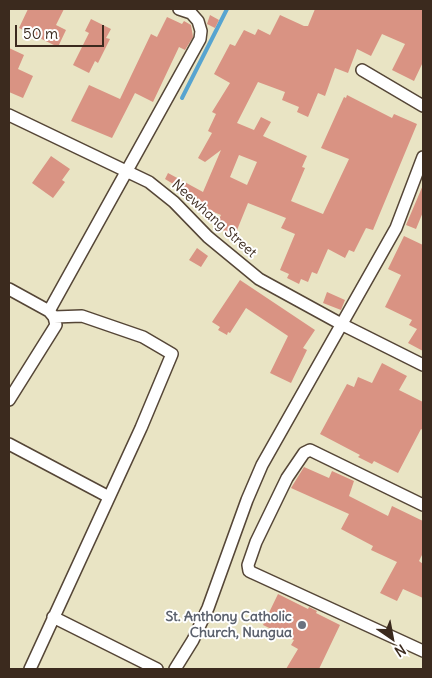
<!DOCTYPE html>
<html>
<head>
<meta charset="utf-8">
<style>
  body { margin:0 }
  #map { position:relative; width:432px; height:678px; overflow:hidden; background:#e9e4c4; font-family:Delius,sans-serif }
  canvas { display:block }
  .frame { position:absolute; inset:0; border:10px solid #3b2a1e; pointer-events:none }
  .north { position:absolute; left:367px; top:613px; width:50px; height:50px; -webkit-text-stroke:4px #fff; paint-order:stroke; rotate:147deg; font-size:14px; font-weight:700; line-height:20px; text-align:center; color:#3b2a1e }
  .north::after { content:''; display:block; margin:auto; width:18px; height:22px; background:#3b2a1e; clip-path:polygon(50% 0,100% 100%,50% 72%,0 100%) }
  .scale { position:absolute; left:15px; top:25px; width:89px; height:22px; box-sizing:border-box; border:2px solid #3b2a1e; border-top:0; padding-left:6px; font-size:15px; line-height:18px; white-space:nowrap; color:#3b2a1e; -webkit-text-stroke:4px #fff; paint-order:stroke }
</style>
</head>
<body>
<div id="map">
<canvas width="432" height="678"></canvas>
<div class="frame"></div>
<div class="north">N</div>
<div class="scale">50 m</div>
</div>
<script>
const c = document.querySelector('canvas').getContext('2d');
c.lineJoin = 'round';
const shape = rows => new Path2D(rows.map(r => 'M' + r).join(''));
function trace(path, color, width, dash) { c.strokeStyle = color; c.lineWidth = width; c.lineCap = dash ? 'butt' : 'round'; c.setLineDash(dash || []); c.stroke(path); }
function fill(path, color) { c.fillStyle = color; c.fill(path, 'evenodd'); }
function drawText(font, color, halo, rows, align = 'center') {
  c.font = font + ' Delius,sans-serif'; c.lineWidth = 4; c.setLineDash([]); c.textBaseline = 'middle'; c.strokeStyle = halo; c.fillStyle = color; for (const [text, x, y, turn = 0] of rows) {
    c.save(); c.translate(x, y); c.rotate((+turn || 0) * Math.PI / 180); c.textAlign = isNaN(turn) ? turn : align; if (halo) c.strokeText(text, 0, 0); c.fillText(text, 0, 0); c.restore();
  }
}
trace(shape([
  [182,98,227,9]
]), '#57a4d0', 4);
fill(shape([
  [28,9,64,9,56,25,66,30,58,47,19,28],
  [315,9,423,9,423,62,414,81,392,70,405,44,382,34,371,56,357,49,348,73,335,68,325,96,318,93,308,117,297,112,299,107,282,100,285,92,258,82,237,123,254,130,261,117,271,122,263,136,307,156,302,167,305,168,291,201,323,214,349,159,321,148,344,97,346,98,347,95,392,118,394,114,417,124,373,230,366,228,354,252,349,250,345,258,328,249,317,274,312,272,308,282,301,279,299,284,287,278,289,274,280,270,295,234,281,228,286,218,248,203,235,235,215,227,221,215,199,206,201,201,165,179,168,173,203,192,221,150,205,162,198,158,212,133,208,131,216,114,212,112,230,83,214,74,230,44,235,46,244,30,255,35,258,29,270,35,280,15,304,26,308,26],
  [239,155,257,162,247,185,230,177],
  [210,15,219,20,215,28,207,24],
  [167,17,182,24,184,21,191,25,193,37,185,50,179,47,153,102,135,93,112,138,71,121,89,85,120,99,151,34,157,37],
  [91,19,111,29,106,38,110,39,98,63,95,61,89,73,73,65,89,33,85,31],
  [9,48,24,55,18,69,33,76,23,98,9,92],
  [51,156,70,169,62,180,65,182,53,198,32,183],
  [423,185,423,212,416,229,406,225],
  [404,236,423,245,423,351,408,343,417,329,409,325,412,320,385,307,401,275,388,269],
  [197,248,208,256,201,267,189,260],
  [240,280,315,330,303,348,307,350,291,383,270,373,288,336,246,308,230,333,228,332,227,335,218,330,220,327,212,322],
  [327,292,345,300,341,310,323,303],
  [382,363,407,376,399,390,423,402,423,430,421,429,398,473,374,461,372,464,358,457,360,455,320,434,347,384,354,387,358,377,372,383],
  [304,467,329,478,332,471,354,481,349,496,388,516,392,506,423,521,423,553,419,561,423,564,423,598,403,589,397,601,380,593,397,562,371,550,373,546,341,529,349,514,291,488],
  [278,594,308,609,309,607,317,611,316,613,340,625,319,669,286,669,298,649,291,645,294,640,263,625]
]), '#d99383');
const minor = shape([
  [362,70,423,106],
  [9,115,149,182,174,202,208,237,259,279,343,325,423,365],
  [9,289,49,311,54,317,56,325,9,400],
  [49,311,200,39,201,31,198,21,191,13,179,9],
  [9,444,109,497],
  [423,505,310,450,304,453,287,478,256,542,248,565,249,571,253,573,423,651],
  [53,617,157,669],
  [30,669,141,428,172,354,143,337,82,316,54,317],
  [175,669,193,640,208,608,247,500,262,465,396,228,423,157]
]);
trace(minor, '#554637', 14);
trace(minor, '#fff', 11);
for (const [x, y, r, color] of [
  [302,625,5,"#6b7280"]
]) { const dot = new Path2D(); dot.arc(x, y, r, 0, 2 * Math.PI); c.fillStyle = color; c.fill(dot); trace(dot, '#fff', 2); }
drawText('14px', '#3b2a1e', '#fff', [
  ["Neewhang Street",214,219,42]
]);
drawText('bold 14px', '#5b616d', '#fff', [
  ["St. Anthony Catholic",292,617],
  ["Church, Nungua",292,633]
], 'right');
</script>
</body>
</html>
